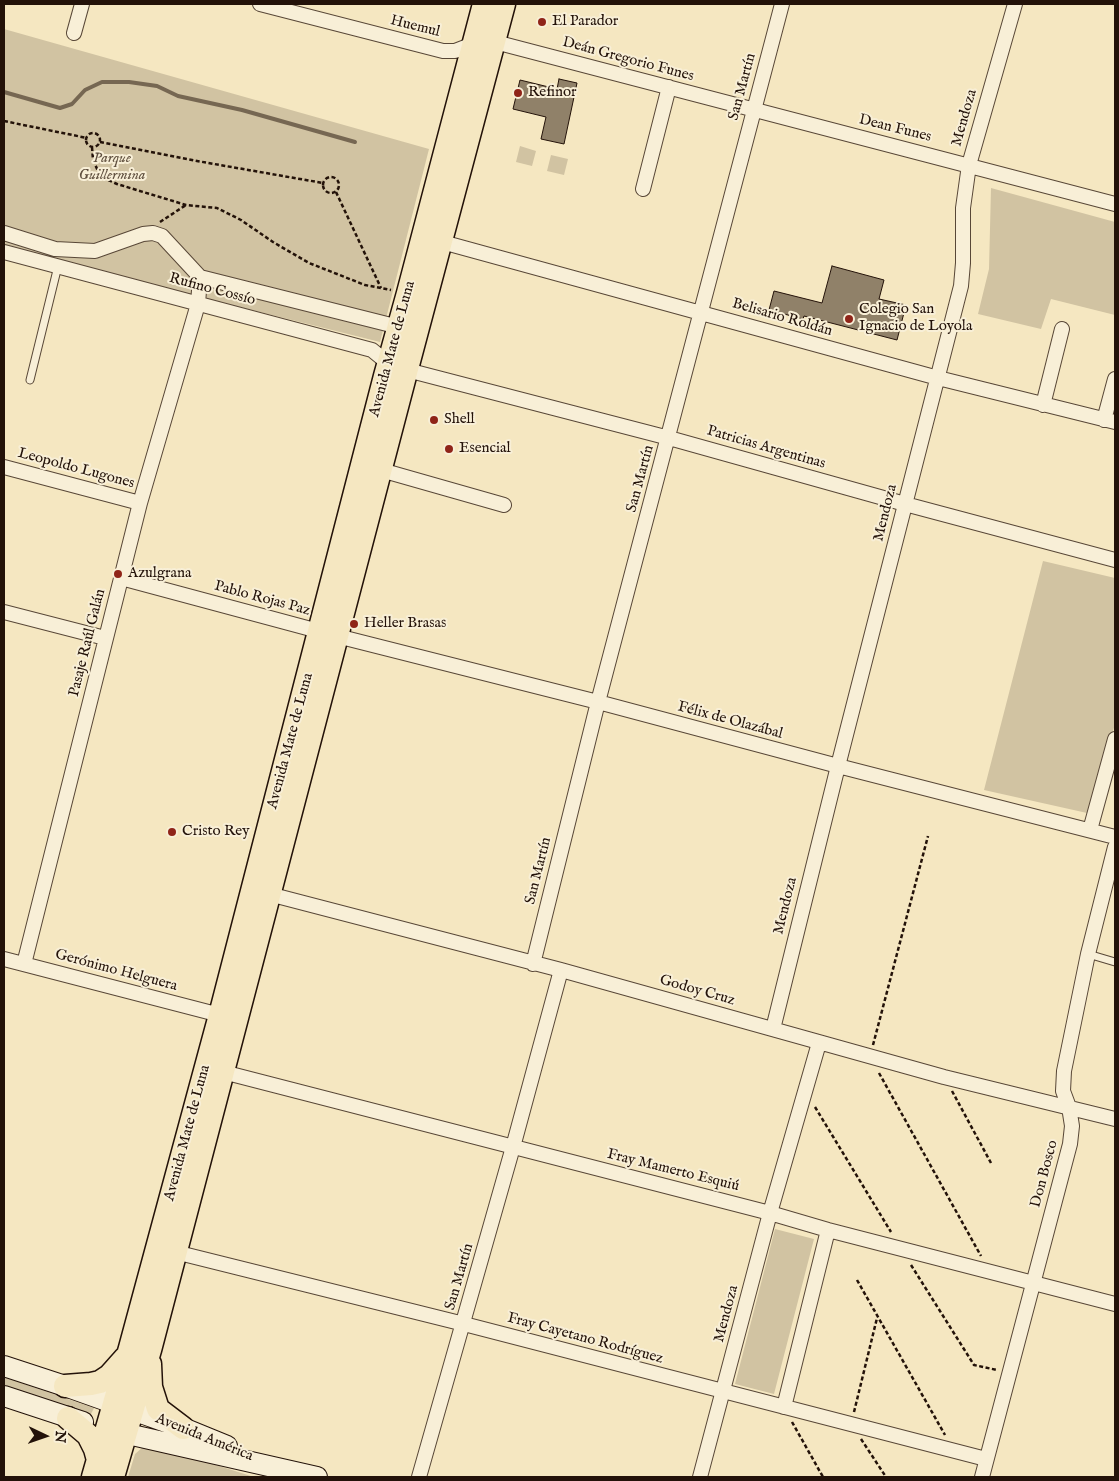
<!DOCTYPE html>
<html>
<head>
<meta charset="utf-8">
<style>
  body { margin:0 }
  #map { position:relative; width:1119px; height:1481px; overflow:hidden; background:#f5e7c1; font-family:"IM FELL English",serif }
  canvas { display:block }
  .frame { position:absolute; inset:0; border:5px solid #231209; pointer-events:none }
  .north { position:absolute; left:20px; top:1411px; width:50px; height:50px; -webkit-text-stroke:4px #f8efd7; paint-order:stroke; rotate:93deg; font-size:14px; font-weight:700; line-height:20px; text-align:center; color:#231209 }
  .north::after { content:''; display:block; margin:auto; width:18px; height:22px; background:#231209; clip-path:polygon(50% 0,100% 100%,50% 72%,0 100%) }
</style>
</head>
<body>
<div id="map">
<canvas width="1119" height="1481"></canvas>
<div class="frame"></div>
<div class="north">N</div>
</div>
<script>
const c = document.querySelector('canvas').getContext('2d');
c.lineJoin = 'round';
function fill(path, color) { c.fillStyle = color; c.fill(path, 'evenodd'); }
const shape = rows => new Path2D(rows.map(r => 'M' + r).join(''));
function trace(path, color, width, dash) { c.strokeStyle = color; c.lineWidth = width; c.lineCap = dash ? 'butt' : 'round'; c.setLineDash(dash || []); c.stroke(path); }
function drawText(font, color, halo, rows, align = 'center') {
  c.font = font + ' "IM FELL English",serif'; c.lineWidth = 4; c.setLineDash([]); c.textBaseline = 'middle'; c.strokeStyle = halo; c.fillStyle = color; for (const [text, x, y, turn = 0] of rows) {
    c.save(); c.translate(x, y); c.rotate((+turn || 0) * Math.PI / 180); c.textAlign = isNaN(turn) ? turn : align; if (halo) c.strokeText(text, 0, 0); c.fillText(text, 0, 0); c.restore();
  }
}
fill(shape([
  [4,29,429,149,380,342,4,248],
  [520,146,536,151,532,166,516,162],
  [551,155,568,159,564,175,547,171],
  [991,188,1115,222,1115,315,1051,299,1041,329,978,314,989,269],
  [1043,561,1115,578,1115,724,1099,782,1087,813,984,790],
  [775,1229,814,1239,774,1394,735,1384],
  [4,1377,94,1408,90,1416,4,1386],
  [143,1447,159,1447,254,1477,128,1477,135,1454]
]), '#d1c3a2');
trace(shape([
  [4,92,60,108,72,104,85,90,102,82,129,82,157,86,178,96,242,110,355,142]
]), '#766752', 4);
const building = shape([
  [559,79,577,83,564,144,541,139,546,117,513,109,520,80,557,89,559,79],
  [832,266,884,280,879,299,906,305,897,340,804,316,803,319,769,310,774,291,822,303,832,266]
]);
fill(building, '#908169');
trace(building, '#231209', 1);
const service = shape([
  [30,380,58,266],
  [1088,954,1115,962]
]);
const minor = shape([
  [260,4,443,51,455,51,473,44,495,42,1115,204],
  [74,33,82,4],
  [643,189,669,87],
  [4,233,55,249,95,251,143,234,153,233,162,236,200,277,198,304,140,503,24,964],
  [442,242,938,378,1115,422],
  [4,252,372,350,388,363,407,370,669,438,905,504,1115,560],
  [200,277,399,327],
  [1043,405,1062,329],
  [1104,420,1115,379],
  [4,467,140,503],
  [381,470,504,505],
  [121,578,337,636,598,702,838,766,1115,837],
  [4,612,105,638],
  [1090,830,1115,739],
  [269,894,561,970,944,1077,1115,1119],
  [4,959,220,1015],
  [533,964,598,702,782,4],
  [773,1029,838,766,961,286,963,263,963,208,969,165,1015,4],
  [223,1072,770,1213,828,1230,1115,1304],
  [175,1252,464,1324,986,1459],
  [784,1407,828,1230],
  [419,1477,513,1147,561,970],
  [700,1477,770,1213,819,1043],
  [982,1477,1070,1144,1072,1126,1069,1107,1063,1091,1064,1071,1088,954,1115,847]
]);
const secondary = shape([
  [4,1366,65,1386,183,1428,227,1446],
  [4,1396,83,1422],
  [110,1430,317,1477]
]);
const primary = shape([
  [150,1364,151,1387,158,1409,183,1428],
  [65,1386,91,1384,100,1382,109,1376,125,1358],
  [68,1418,88,1435,95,1449,98,1460],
  [93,1477,130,1348,220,1015,385,376,408,293,484,4],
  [113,1477,150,1350,404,380,504,4]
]);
trace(service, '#584737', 9);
trace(minor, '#584737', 16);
trace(secondary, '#231209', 22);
trace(primary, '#231209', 25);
trace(shape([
  [4,121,87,138],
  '86 140a7 7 0 1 1 14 0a7 7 0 1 1-14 0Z',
  [100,142,197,161,323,183],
  [92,147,93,160,98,171,106,179,117,184,186,205,217,208,241,220,273,242,309,263,365,285,391,290],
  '323 185a8 8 0 1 1 16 0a8 8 0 1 1-16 0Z',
  [336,192,381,288],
  [160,222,186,205],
  [873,1045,928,836],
  [879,1073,981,1256],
  [952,1091,991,1163],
  [815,1107,891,1232],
  [911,1265,974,1365,997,1370],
  [857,1280,945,1435],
  [854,1412,877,1318],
  [792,1422,823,1477],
  [861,1439,886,1477]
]), '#231209', 2.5, [4, 2.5]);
trace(service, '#f8efd7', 7);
trace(minor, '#f8efd7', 14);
trace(secondary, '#f8efd7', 20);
trace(primary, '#f5e7c1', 22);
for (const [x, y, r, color] of [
  [542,22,5,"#8f2418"],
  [518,93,5,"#8f2418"],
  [849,319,5,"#8f2418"],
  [434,420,5,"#8f2418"],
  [449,449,5,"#8f2418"],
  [118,574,5,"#8f2418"],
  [354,624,5,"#8f2418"],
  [172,832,5,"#8f2418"]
]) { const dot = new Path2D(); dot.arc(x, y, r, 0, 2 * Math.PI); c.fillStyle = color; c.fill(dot); trace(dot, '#f8efd7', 2); }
drawText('15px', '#231209', '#f8efd7', [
  ["El Parador",552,22],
  ["Refinor",528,93],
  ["Colegio San",859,310],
  ["Ignacio de Loyola",859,327],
  ["Shell",444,420],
  ["Esencial",459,449],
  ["Azulgrana",128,574],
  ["Heller Brasas",364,624],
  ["Cristo Rey",182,832]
], 'left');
drawText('15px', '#231209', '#f8efd7', [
  ["Huemul",415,27,14],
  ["Deán Gregorio Funes",628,60,15],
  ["San Martín",743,87,-75],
  ["Mendoza",965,118,-74],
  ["Dean Funes",895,129,14],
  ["Rufino Cossío",212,290,15],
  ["Belisario Roldán",782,318,16],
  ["Avenida Mate de Luna",393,349,-75],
  ["Patricias Argentinas",766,448,16],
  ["Leopoldo Lugones",76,469,15],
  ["San Martín",641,479,-75],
  ["Mendoza",886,513,-76],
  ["Pablo Rojas Paz",262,599,15],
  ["Pasaje Raúl Galán",88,643,-76],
  ["Félix de Olazábal",730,721,15],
  ["Avenida Mate de Luna",291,741,-75],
  ["San Martín",539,871,-76],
  ["Mendoza",786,906,-76],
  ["Gerónimo Helguera",116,971,15],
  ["Godoy Cruz",697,991,16],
  ["Avenida Mate de Luna",188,1133,-75],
  ["Fray Mamerto Esquiú",673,1171,14],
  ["Don Bosco",1045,1174,-75],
  ["San Martín",460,1277,-74],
  ["Mendoza",727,1314,-75],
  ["Fray Cayetano Rodríguez",585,1339,15],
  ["Avenida América",204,1438,22]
]);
drawText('italic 15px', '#60503f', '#f8efd7', [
  ["Parque",112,159],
  ["Guillermina",112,176]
]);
</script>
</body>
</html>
